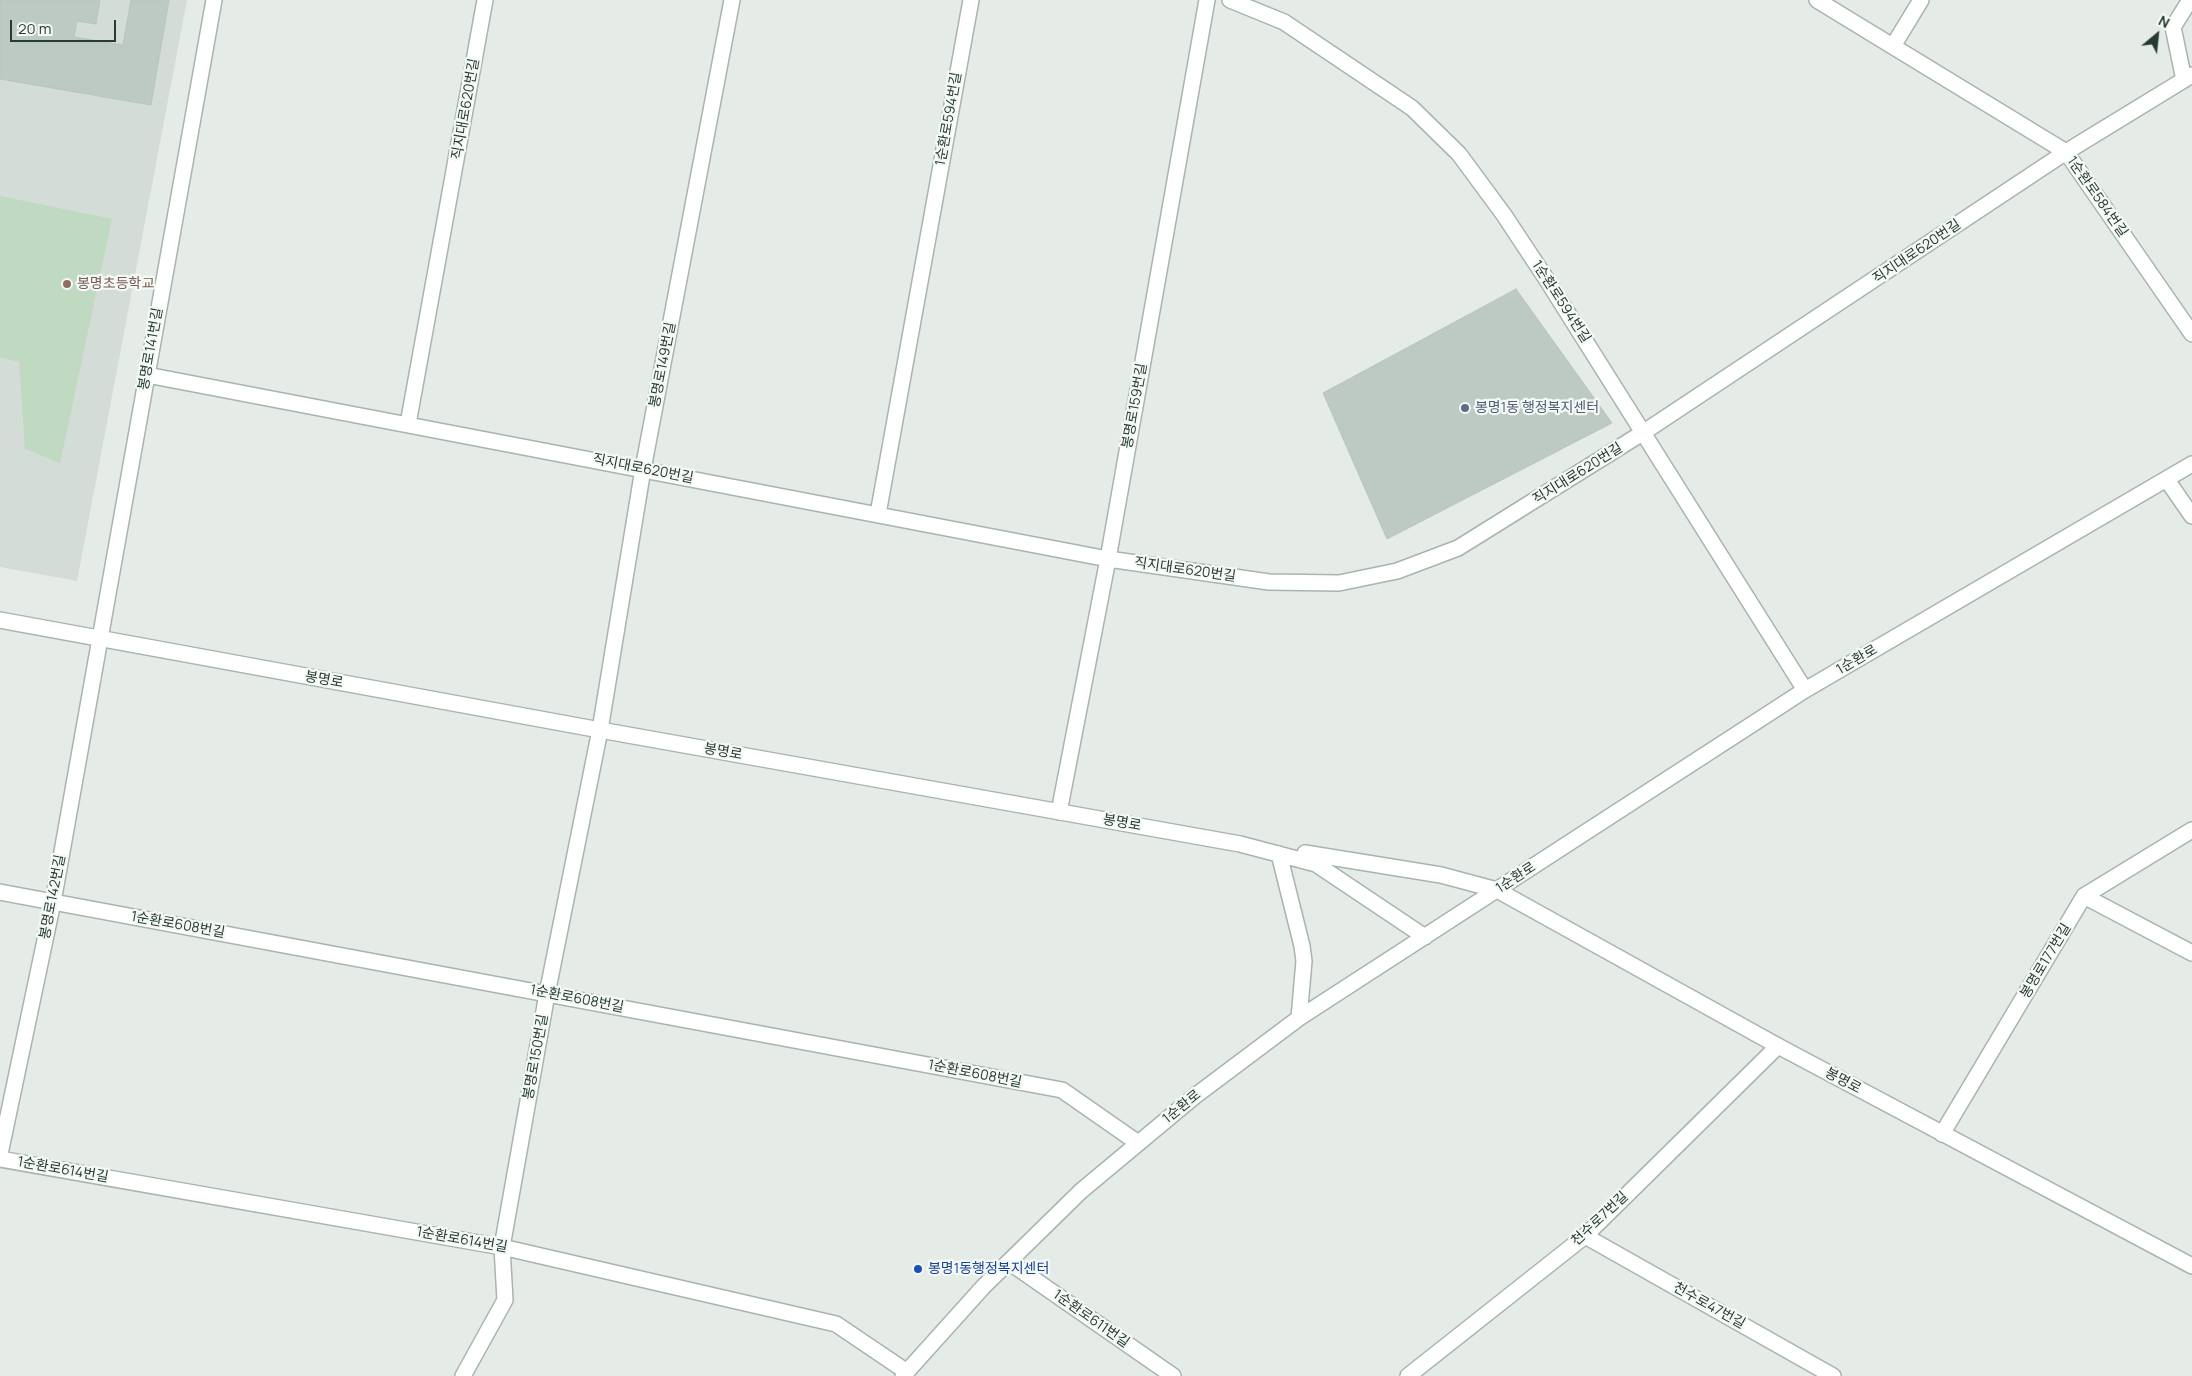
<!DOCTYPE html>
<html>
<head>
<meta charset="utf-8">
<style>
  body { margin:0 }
  #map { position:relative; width:2192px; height:1376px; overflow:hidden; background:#e5ece7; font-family:Manrope,sans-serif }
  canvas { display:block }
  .north { position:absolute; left:2132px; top:10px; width:50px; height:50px; -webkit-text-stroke:4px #f5f9f6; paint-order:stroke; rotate:28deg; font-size:14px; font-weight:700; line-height:20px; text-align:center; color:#263c31 }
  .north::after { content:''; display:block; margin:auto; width:18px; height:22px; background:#263c31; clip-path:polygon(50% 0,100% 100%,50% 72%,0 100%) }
  .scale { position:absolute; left:10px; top:20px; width:106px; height:22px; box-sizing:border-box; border:2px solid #263c31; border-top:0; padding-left:6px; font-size:15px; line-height:18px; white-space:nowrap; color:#263c31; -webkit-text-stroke:4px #f5f9f6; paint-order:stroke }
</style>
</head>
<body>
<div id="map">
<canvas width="2192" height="1376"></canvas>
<div class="north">N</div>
<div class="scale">20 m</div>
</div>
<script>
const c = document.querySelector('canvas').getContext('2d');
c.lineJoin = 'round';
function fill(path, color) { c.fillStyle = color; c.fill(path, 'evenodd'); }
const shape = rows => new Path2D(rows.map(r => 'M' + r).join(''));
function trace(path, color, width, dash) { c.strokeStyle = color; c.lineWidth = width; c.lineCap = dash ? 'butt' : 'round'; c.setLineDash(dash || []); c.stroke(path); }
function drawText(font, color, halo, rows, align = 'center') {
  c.font = font + ' Manrope,"Noto Sans KR",sans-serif'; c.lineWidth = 4.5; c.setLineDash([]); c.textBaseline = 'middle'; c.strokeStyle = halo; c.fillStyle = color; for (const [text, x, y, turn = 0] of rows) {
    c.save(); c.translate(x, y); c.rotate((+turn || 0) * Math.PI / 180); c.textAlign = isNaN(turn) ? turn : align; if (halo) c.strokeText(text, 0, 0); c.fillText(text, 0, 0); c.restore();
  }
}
fill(shape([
  [0,0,187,0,77,581,0,567]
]), '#d3dcd6');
fill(shape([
  [0,196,112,219,60,463,25,449,19,362,0,357]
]), '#c0dac2');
const building = shape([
  [0,0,100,0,96,24,77,21,74,37,123,45,131,0,169,0,151,105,0,79,0,0],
  [1516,289,1612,423,1387,539,1323,393,1516,289]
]);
fill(building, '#bdc9c3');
trace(building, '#b8c5bd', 1);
const minor = shape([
  [1230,0,1284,22,1412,108,1459,154,1504,215,1545,277,1805,690],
  [1817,0,2066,152,2192,334],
  [1893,46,1921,0],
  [2184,80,2173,27,2190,0],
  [147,375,1108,559,1269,582,1339,583,1397,571,1458,548,1644,432,2066,152,2192,75],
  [408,424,485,0],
  [2167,480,2192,516],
  [878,514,971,0],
  [1059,812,1108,559,1207,0],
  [0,892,1062,1090,1138,1143],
  [2084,896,2192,953],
  [1942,1134,2084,896,2192,830],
  [0,1154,53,902,214,0],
  [0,1159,502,1247,836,1324,907,1372],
  [1585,1236,1833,1376],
  [1009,1262,1173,1376],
  [463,1376,505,1300,502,1247,547,994,600,730,643,469,732,0],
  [1408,1376,1585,1236,1778,1046]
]);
const tertiary = shape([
  [0,620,600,730,1240,844,1316,864,1425,937],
  [1305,853,1441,875,1497,890,1778,1046,2192,1266],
  [1279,854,1302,946,1304,961,1299,1018],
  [903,1376,984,1286,1081,1191,1195,1096,1299,1018,1805,690,2192,464]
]);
trace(minor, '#a8b4ad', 18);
trace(tertiary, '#a8b4ad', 18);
trace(minor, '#fff', 15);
trace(tertiary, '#fff', 15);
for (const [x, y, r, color] of [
  [67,284,5,"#8d6e63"],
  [1465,408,5,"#5c6f8a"],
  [918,1269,5,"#1a4fb4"]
]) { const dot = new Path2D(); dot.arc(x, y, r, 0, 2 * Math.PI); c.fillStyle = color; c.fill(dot); trace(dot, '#f5f9f6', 2); }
drawText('14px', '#263c31', '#f5f9f6', [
  ["직지대로620번길",466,109,-80],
  ["1순환로594번길",949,119,-80],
  ["1순환로584번길",2097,197,55],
  ["직지대로620번길",1917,252,-34],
  ["1순환로594번길",1561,302,57],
  ["봉명로141번길",151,349,-80],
  ["봉명로149번길",663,365,-79],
  ["봉명로159번길",1135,406,-80],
  ["직지대로620번길",643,469,11],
  ["직지대로620번길",1578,474,-32],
  ["직지대로620번길",1185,570,8],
  ["1순환로",1857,660,-30],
  ["봉명로",324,680,10],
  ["봉명로",723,752,10],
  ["봉명로",1122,823,10],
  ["1순환로",1516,878,-33],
  ["봉명로142번길",53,897,-79],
  ["1순환로608번길",178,925,10],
  ["봉명로177번길",2046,961,-59],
  ["1순환로608번길",577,999,11],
  ["봉명로150번길",536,1057,-80],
  ["1순환로608번길",975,1074,11],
  ["봉명로",1843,1081,28],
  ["1순환로",1182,1107,-39],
  ["1순환로614번길",63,1170,10],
  ["천수로7번길",1600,1219,-43],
  ["1순환로614번길",462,1240,10],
  ["천수로47번길",1709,1306,29],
  ["1순환로611번길",1091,1319,35]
]);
drawText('14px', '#785e54', '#f5f9f6', [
  ["봉명초등학교",77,284]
], 'left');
drawText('14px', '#4e5e75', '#f5f9f6', [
  ["봉명1동 행정복지센터",1475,408]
], 'left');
drawText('14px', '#164399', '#f5f9f6', [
  ["봉명1동행정복지센터",928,1269]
], 'left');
</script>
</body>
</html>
